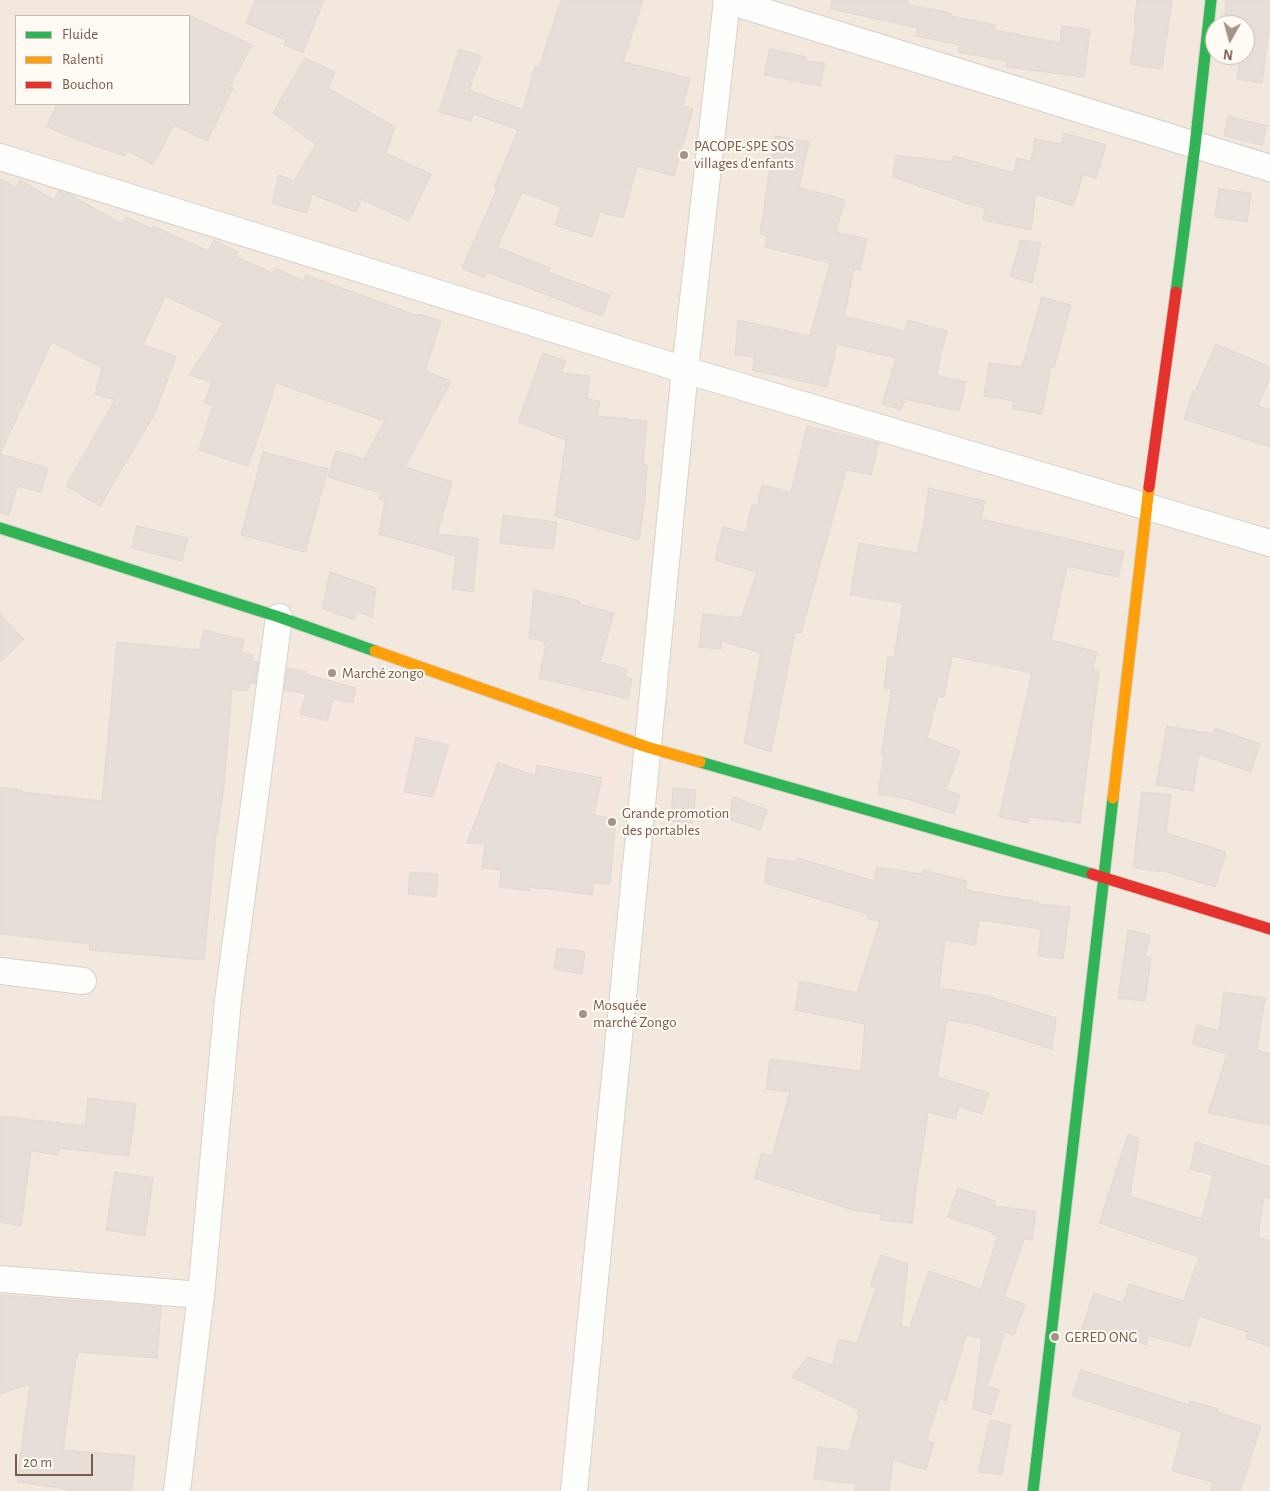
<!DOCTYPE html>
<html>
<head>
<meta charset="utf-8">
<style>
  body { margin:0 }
  #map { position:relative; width:1270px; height:1491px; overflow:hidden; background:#f9f5f0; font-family:"Alegreya Sans",sans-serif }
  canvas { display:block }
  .legend { position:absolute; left:15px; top:15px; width:175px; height:90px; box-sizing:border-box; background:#fffaf3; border:1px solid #cabbb1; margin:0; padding:6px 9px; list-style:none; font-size:15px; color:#7a5c4d }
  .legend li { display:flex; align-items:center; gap:10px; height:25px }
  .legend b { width:25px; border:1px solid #cabbb1 }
  .north { position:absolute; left:1205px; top:15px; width:50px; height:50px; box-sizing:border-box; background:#fffaf3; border:1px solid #cabbb1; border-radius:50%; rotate:187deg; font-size:14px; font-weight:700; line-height:20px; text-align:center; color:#7a5c4d }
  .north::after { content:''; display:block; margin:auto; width:18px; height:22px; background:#a69286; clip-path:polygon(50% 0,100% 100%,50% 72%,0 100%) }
  .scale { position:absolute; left:15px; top:1454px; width:78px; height:22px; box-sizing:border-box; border:2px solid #7a5c4d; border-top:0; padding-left:6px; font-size:15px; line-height:18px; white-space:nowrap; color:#7a5c4d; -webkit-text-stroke:4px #fffaf3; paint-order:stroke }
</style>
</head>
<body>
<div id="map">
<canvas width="1270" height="1491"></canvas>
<ul class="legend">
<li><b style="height:6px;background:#30b455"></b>Fluide</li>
<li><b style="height:6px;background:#ff9f0a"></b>Ralenti</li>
<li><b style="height:6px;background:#e5322d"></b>Bouchon</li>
</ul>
<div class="north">N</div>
<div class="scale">20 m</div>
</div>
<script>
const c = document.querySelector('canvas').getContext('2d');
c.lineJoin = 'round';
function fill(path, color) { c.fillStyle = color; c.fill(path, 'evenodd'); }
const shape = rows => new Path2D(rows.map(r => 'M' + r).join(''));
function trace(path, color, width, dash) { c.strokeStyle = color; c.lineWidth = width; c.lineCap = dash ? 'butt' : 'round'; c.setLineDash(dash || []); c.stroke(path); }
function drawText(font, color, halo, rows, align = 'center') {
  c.font = font + ' "Alegreya Sans",sans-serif'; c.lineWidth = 4; c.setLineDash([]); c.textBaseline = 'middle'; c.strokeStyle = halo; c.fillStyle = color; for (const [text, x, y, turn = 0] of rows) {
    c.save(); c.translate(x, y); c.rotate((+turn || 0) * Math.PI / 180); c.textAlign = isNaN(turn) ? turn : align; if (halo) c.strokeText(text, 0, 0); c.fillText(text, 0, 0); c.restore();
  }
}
fill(shape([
  [0,0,1270,0,1270,1491,0,1491],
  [16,16,189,16,189,104,16,104],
  [1215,25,1245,25,1245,55,1215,55]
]), '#f2e8de');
fill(shape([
  [282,646,622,754,567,1491,199,1491]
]), '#f6e8e1');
const building = shape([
  [255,0,324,0,303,52,284,45,286,40,246,23,255,0],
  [561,0,643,0,623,62,690,78,683,106,693,109,674,176,637,166,623,218,600,212,592,237,555,225,561,207,522,192,497,247,550,268,548,272,610,295,602,316,487,272,484,278,462,268,497,189,494,188,518,130,474,114,471,121,439,112,459,49,481,56,469,90,523,110,535,66,539,67,561,0],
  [832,0,908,0,907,5,951,13,950,16,995,25,994,30,1060,43,1062,26,1090,30,1084,77,1006,67,1007,61,958,52,960,45,916,36,918,28,831,9,832,0],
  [1137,0,1172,0,1162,69,1130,64,1136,25,1134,24,1137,0],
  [1226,0,1270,0,1270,21,1262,83,1237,79,1240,55,1245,55,1245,18,1225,14,1226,0],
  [189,15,252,45,230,86,233,88,207,141,174,125,153,165,127,150,125,156,81,141,47,127,57,104,189,104,189,15],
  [770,49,806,57,805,61,825,63,820,86,764,75,770,49],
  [305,58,335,72,328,88,395,127,386,153,431,174,409,221,361,199,356,212,312,194,307,213,272,203,279,175,294,181,316,144,273,113,305,58],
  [1228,116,1267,126,1262,145,1224,136,1228,116],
  [1064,133,1106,145,1096,178,1083,175,1073,206,1036,194,1031,230,983,220,985,208,961,202,961,201,893,177,896,155,951,162,954,156,1014,173,1017,158,1031,161,1035,139,1061,144,1064,133],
  [775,136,809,142,799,187,845,200,836,232,867,239,860,270,854,269,844,316,905,331,908,320,947,331,936,375,966,382,959,411,905,399,901,410,882,404,896,358,837,344,827,387,752,370,755,357,735,355,738,320,810,336,830,263,765,247,767,235,760,234,775,136],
  [0,179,16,187,20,180,54,200,59,191,69,194,122,224,126,217,152,229,153,226,208,251,214,240,239,252,236,257,273,273,275,268,303,281,306,275,418,316,419,314,441,321,425,371,451,381,405,467,452,482,437,534,478,538,473,592,452,589,456,556,379,534,385,501,379,499,381,493,328,477,336,451,364,459,385,421,276,383,248,466,199,450,213,406,204,403,212,382,189,375,223,323,165,296,143,345,176,356,155,413,100,506,66,486,115,400,95,394,102,368,52,342,0,454,0,179],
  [1219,189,1251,193,1247,222,1215,217,1219,189],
  [1021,240,1041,243,1032,283,1010,276,1021,240],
  [1042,297,1071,305,1054,368,1051,367,1042,414,1013,409,1014,401,984,396,989,363,1022,367,1042,297],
  [1216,344,1270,367,1270,378,1258,406,1270,410,1270,447,1184,419,1193,391,1195,391,1216,344],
  [543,353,566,361,561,373,590,376,587,399,600,401,597,416,647,421,643,464,647,465,645,499,639,540,555,516,566,440,518,422,543,353],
  [807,426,879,443,871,475,846,470,801,633,795,632,771,752,744,743,761,653,722,641,721,649,699,647,703,614,741,618,757,572,715,560,723,527,745,533,752,505,757,506,762,485,791,492,807,426],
  [263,452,328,469,305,552,241,535,263,452],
  [0,454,48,468,41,492,17,486,9,515,0,513,0,454],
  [929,488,985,501,981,519,1124,552,1118,577,1067,566,1051,640,1097,652,1092,670,1099,670,1080,823,1029,817,1028,823,999,817,1032,673,952,656,944,697,938,696,927,738,960,751,946,790,960,795,954,814,907,799,878,794,884,754,881,754,892,689,884,688,888,657,894,657,903,603,850,595,859,543,917,553,926,513,925,512,929,488],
  [503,515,557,522,553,549,500,543,503,515],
  [137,526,188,538,182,561,132,548,137,526],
  [330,572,376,588,372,617,356,611,355,620,322,608,330,572],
  [534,590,580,601,580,604,614,613,600,662,627,669,625,677,632,679,628,699,539,678,546,645,544,645,544,641,529,638,534,590],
  [0,614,24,639,0,662,0,614],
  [204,630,244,640,241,653,253,655,252,661,258,662,255,684,249,683,248,691,232,689,224,785,217,834,216,834,204,960,89,950,90,944,0,934,0,787,22,790,22,792,102,801,117,642,199,650,204,630],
  [287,668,306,671,305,674,356,688,353,703,333,699,327,721,300,714,306,694,284,690,287,668],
  [1167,726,1213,734,1215,728,1260,744,1251,772,1199,754,1193,791,1156,785,1167,726],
  [416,737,449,745,433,797,404,792,416,737],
  [498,762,535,776,537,765,602,778,594,815,616,819,610,884,594,883,592,895,542,888,542,889,530,887,530,891,499,887,501,870,482,868,485,844,467,843,498,762],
  [673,788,696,790,693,823,671,821,673,788],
  [1142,792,1171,795,1166,833,1226,852,1215,887,1167,872,1133,868,1142,792],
  [733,797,768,810,760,830,729,819,733,797],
  [767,858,796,862,798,858,874,881,877,867,922,874,923,870,967,881,965,890,1038,902,1038,904,1070,907,1063,959,1038,956,1041,929,979,920,975,945,945,940,939,988,984,995,1056,1018,1052,1049,973,1024,947,1020,937,1077,989,1093,982,1114,959,1106,955,1119,928,1112,920,1166,919,1166,912,1223,880,1220,881,1214,853,1210,754,1178,762,1153,772,1156,790,1092,766,1089,770,1059,861,1071,865,1024,795,1010,800,981,857,993,880,921,868,919,868,914,765,883,767,858],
  [410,872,438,874,436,897,408,894,410,872],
  [1128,930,1150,935,1145,957,1151,958,1145,1001,1118,998,1128,930],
  [557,948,583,951,583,953,585,953,582,974,554,969,557,948],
  [1224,992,1265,998,1257,1050,1270,1054,1270,1125,1208,1113,1227,1054,1192,1044,1197,1025,1219,1031,1224,992],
  [88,1098,136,1104,129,1156,59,1148,58,1155,31,1151,21,1226,0,1222,0,1116,85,1126,88,1098],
  [1128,1135,1139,1138,1130,1196,1202,1219,1213,1175,1190,1169,1196,1142,1270,1167,1270,1199,1264,1197,1258,1237,1270,1241,1270,1347,1246,1338,1248,1332,1199,1316,1190,1347,1149,1336,1146,1345,1130,1339,1128,1344,1082,1329,1094,1293,1123,1303,1129,1284,1184,1301,1199,1257,1099,1223,1128,1135],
  [115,1172,153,1178,145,1236,106,1230,115,1172],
  [958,1188,995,1201,994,1206,1036,1211,1032,1240,1024,1239,1004,1297,1025,1304,1014,1335,1005,1332,987,1386,999,1390,991,1415,973,1409,982,1338,966,1335,946,1401,940,1398,926,1441,934,1443,926,1470,893,1460,889,1491,855,1491,856,1484,814,1479,818,1447,849,1451,859,1416,857,1415,859,1410,792,1377,807,1357,833,1365,838,1339,857,1343,876,1288,870,1286,881,1255,908,1264,901,1326,909,1328,929,1271,981,1289,998,1235,992,1234,992,1232,948,1217,958,1188],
  [0,1295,161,1307,157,1358,78,1352,77,1358,76,1358,63,1450,135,1456,132,1491,67,1491,67,1489,17,1482,30,1384,0,1394,0,1295],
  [1081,1370,1189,1405,1190,1401,1218,1409,1217,1412,1261,1426,1240,1491,1210,1491,1213,1482,1172,1471,1182,1432,1072,1396,1081,1370],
  [990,1420,1011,1425,1002,1475,978,1472,990,1420]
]);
fill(building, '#e6ded7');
trace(building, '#e2d8d2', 1);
const street = shape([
  [726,0,1270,168],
  [0,157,685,370,1270,543],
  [0,971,83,981],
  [0,1279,201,1295],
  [177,1491,201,1295,228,1000,279,617],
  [574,1491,685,370,727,0]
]);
const fast = shape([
  [1176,292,1195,146,1211,0],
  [0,528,279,617,375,651],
  [700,762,1092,874],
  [1033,1491,1113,798]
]);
const slow = shape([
  [375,651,647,747,700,762],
  [1113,798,1149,487]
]);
const jam = shape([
  [1149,487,1176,292],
  [1092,874,1270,929]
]);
trace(street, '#d7d1cb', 28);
trace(fast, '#d9d2cb', 13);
trace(slow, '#d9d2cb', 13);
trace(jam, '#d9d2cb', 13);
trace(street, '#fefefd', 26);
trace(fast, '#30b455', 11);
trace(slow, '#ff9f0a', 11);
trace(jam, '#e5322d', 11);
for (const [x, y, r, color] of [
  [684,155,5,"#a69286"],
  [332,673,5,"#a69286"],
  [612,822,5,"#a69286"],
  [583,1014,5,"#a69286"],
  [1055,1337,5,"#a69286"]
]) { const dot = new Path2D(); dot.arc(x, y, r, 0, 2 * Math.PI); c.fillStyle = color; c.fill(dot); trace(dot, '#fffaf3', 2); }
drawText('15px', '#7a5c4d', '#fffaf3', [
  ["PACOPE-SPE SOS",694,146],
  ["villages d'enfants",694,163],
  ["Marché zongo",342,673],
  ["Grande promotion",622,813],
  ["des portables",622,830],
  ["Mosquée",593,1005],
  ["marché Zongo",593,1022],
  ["GERED ONG",1065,1337]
], 'left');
</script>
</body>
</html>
